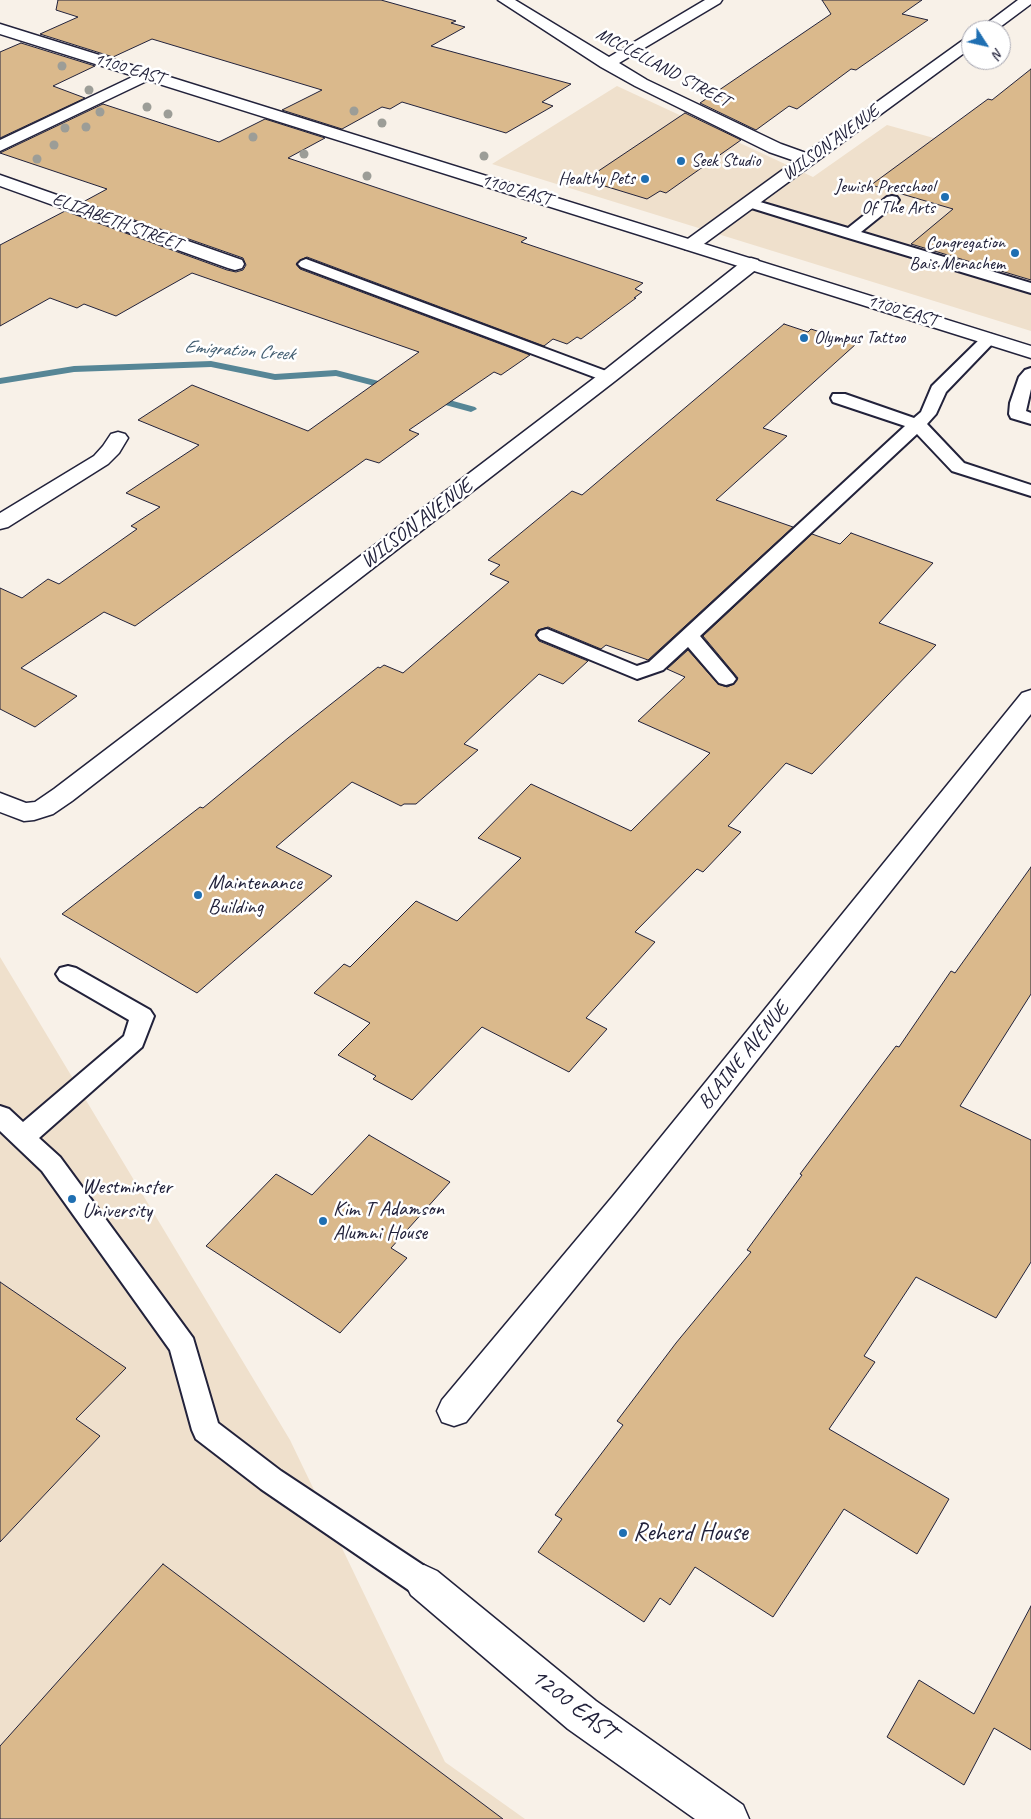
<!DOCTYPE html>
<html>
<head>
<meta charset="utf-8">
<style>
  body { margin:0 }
  #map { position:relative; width:1031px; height:1819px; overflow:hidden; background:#f8f1e8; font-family:Caveat,sans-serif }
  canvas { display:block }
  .north { position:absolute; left:961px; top:20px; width:50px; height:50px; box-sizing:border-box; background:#fff; border:1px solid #a7a7b1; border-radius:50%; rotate:125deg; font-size:14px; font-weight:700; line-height:20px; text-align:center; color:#22223b }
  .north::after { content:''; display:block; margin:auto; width:18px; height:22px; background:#1f6fb2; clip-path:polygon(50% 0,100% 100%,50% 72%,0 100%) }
</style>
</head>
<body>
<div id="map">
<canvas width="1031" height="1819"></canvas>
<div class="north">N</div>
</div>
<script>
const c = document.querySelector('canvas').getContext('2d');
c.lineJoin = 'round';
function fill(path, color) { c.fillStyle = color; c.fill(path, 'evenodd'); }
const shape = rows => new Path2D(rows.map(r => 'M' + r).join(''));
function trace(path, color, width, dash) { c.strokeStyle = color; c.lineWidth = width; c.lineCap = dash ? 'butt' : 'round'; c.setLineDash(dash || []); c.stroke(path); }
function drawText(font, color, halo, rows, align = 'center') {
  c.font = font + ' Caveat,sans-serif'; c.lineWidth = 5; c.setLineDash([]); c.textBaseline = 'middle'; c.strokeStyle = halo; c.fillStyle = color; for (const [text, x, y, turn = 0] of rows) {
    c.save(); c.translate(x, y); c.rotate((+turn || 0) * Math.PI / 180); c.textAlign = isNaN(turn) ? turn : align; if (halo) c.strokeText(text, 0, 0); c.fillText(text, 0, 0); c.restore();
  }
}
fill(shape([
  [617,86,813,177,887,125,1031,165,1031,331,492,164],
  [0,957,290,1440,445,1762,525,1819,0,1819]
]), '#efe0cc');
fill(shape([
  [211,361,275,374,336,370,398,386,399,388,394,391,336,376,275,380,211,367,74,372,0,384,0,378,74,366,211,361],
  [431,395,475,407,477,409,471,412,427,400,425,398,431,395]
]), '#568696');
const building = shape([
  [58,0,381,0,456,21,451,23,465,27,431,46,571,84,542,102,553,106,506,133,402,102,390,109,382,107,342,129,282,110,322,90,152,39,113,57,40,34,78,17,56,10,58,0],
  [822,0,922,0,902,14,928,20,856,70,851,69,797,109,789,106,756,130,700,103,831,14,822,0],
  [21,43,95,66,53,86,85,98,0,138,0,52,21,43],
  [1031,69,1031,280,911,244,953,209,871,185,988,99,992,100,1031,69],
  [103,104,219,142,265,119,325,138,288,158,527,238,521,242,643,283,635,289,642,292,634,298,636,298,581,339,577,337,567,344,553,339,544,346,307,257,300,260,296,264,300,269,530,355,501,375,494,372,409,430,419,434,379,463,366,459,135,626,104,612,21,668,77,696,35,727,0,709,0,588,22,598,48,579,59,584,137,529,131,526,160,507,126,493,199,445,138,420,192,385,308,431,419,352,192,273,116,316,84,304,77,308,50,298,0,326,0,245,65,211,227,270,236,272,243,270,246,265,243,258,83,202,107,189,0,153,103,104],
  [685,113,741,140,666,193,660,191,647,199,585,180,685,113],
  [784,324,808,332,811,329,856,344,763,428,787,436,716,500,793,527,648,660,606,645,601,649,548,627,538,630,535,635,539,641,588,661,563,684,539,674,464,744,478,750,416,804,404,804,401,806,352,782,276,847,332,876,197,993,62,914,200,807,203,808,288,738,378,667,380,668,384,665,403,673,509,582,490,574,500,565,488,560,572,491,582,495,784,324],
  [851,533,933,563,879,623,936,645,812,774,786,763,728,826,741,832,703,872,697,869,635,932,655,942,586,1018,607,1029,569,1072,482,1027,412,1100,373,1079,376,1076,338,1055,370,1023,314,993,344,964,350,967,416,901,457,921,521,858,478,838,531,784,631,831,710,753,638,721,685,677,667,669,688,650,718,684,727,687,734,684,738,678,703,636,812,534,840,544,851,533],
  [1031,867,1031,994,960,1106,1031,1140,1031,1262,996,1318,916,1277,864,1356,875,1362,829,1429,949,1499,917,1554,844,1509,773,1617,695,1567,670,1605,660,1598,644,1622,538,1552,562,1519,555,1515,623,1425,617,1421,676,1343,751,1252,747,1250,802,1175,800,1174,896,1046,899,1047,951,971,955,973,1031,867],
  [369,1135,450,1182,391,1248,407,1258,340,1333,206,1246,276,1174,312,1195,369,1135],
  [0,1282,126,1368,76,1419,100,1436,0,1542,0,1282],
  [163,1564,503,1819,0,1819,0,1746,163,1564],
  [1031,1606,1031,1750,994,1728,964,1785,887,1737,919,1680,974,1714,1031,1606]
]);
fill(building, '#dab98c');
trace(building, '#22223b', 1);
const lane = shape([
  [892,196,897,197,899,200,897,203,861,232,1031,283,1031,293,845,237,745,206,743,203,745,200,750,199,848,228,887,197,892,196],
  [306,259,614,374,616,377,614,380,602,380,301,267,298,264,301,261,306,259],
  [989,334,995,336,997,339,946,392,936,414,927,424,964,463,1031,485,1031,496,952,471,917,434,700,636,733,675,736,679,733,683,726,685,719,683,688,647,663,670,637,679,540,639,537,635,540,631,547,629,637,666,649,662,905,426,833,402,831,398,833,394,845,394,914,418,921,412,932,386,983,336,989,334],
  [1031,368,1031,389,1026,411,1031,413,1031,424,1011,418,1009,414,1010,403,1019,377,1025,370,1031,368],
  [68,966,76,968,150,1010,154,1016,142,1047,39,1138,60,1157,193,1338,218,1423,281,1471,435,1573,439,1583,435,1593,424,1597,413,1593,261,1489,196,1439,192,1430,170,1350,42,1171,0,1131,0,1106,9,1109,23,1122,124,1036,129,1020,60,980,56,974,60,968,68,966]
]);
const street = shape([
  [498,0,515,0,609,57,705,0,722,0,720,3,619,63,647,80,781,144,806,153,966,38,971,36,971,48,697,249,691,250,685,249,682,245,685,241,795,161,769,152,635,86,601,67,498,0],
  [1018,0,1031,0,1031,4,996,30,978,30,1018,0],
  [147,70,153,72,155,75,153,78,0,151,0,140,147,70],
  [0,175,242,260,244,264,242,268,235,270,228,268,0,186,0,175],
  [751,258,758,260,760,264,758,268,615,381,72,801,53,814,34,820,24,821,0,812,0,793,26,803,35,802,54,789,601,373,744,260,751,258],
  [118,432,125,434,128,438,119,453,108,464,8,527,0,529,0,513,94,456,103,446,111,434,118,432],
  [1031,690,1031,714,635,1214,466,1422,454,1426,442,1422,437,1411,442,1400,613,1196,1022,693,1031,690],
  [424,1565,437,1571,596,1701,743,1805,749,1819,695,1819,568,1729,411,1595,405,1583,411,1571,424,1565]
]);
const secondary = shape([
  [0,24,1031,346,1031,358,0,34,0,24]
]);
trace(lane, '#22223b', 4);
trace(street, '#22223b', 3);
trace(secondary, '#22223b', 3);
fill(lane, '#fff');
fill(street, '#fff');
fill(secondary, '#fff');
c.fillStyle = '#9c9d97';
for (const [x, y] of [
  [62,66],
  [89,90],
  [147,107],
  [354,111],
  [100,112],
  [168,114],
  [382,123],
  [86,127],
  [65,128],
  [253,137],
  [54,145],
  [304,154],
  [484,156],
  [37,159],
  [367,176]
]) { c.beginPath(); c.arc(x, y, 4.5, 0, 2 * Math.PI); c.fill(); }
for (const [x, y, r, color] of [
  [681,161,5,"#1f6fb2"],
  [645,179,5,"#1f6fb2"],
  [945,197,5,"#1f6fb2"],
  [1015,253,5,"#1f6fb2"],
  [804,338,5,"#1f6fb2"],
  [198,895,5,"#1f6fb2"],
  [72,1199,5,"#1f6fb2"],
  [323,1221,5,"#1f6fb2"],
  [623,1533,5,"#1f6fb2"]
]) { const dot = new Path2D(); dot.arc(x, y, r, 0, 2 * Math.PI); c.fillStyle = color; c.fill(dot); trace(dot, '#fff', 2); }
drawText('18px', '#22223b', '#fff', [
  ["MCCLELLAND STREET",663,68,28],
  ["1100 EAST",129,69,17],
  ["WILSON AVENUE",831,143,-36],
  ["1100 EAST",516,190,17],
  ["ELIZABETH STREET",117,222,20],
  ["1100 EAST",902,311,17]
]);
drawText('18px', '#22223b', '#fff', [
  ["Seek Studio",691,161,"left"],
  ["Healthy Pets",635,179],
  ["Jewish Preschool",935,187],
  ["Of The Arts",935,208],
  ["Congregation",1005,243],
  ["Bais Menachem",1005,264],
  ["Olympus Tattoo",814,338,"left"]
], 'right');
drawText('italic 19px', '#405c70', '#fff', [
  ["Emigration Creek",239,351,4]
]);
drawText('21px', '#22223b', '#fff', [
  ["WILSON AVENUE",417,524,-37],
  ["BLAINE AVENUE",744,1056,-51]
]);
drawText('21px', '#22223b', '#fff', [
  ["Maintenance",208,883],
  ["Building",208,907],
  ["Westminster",82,1187],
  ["University",82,1211],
  ["Kim T Adamson",333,1209],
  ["Alumni House",333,1233]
], 'left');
drawText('25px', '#22223b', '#fff', [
  ["Reherd House",633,1533]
], 'left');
drawText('25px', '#22223b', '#fff', [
  ["1200 EAST",573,1705,38]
]);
</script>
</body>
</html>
